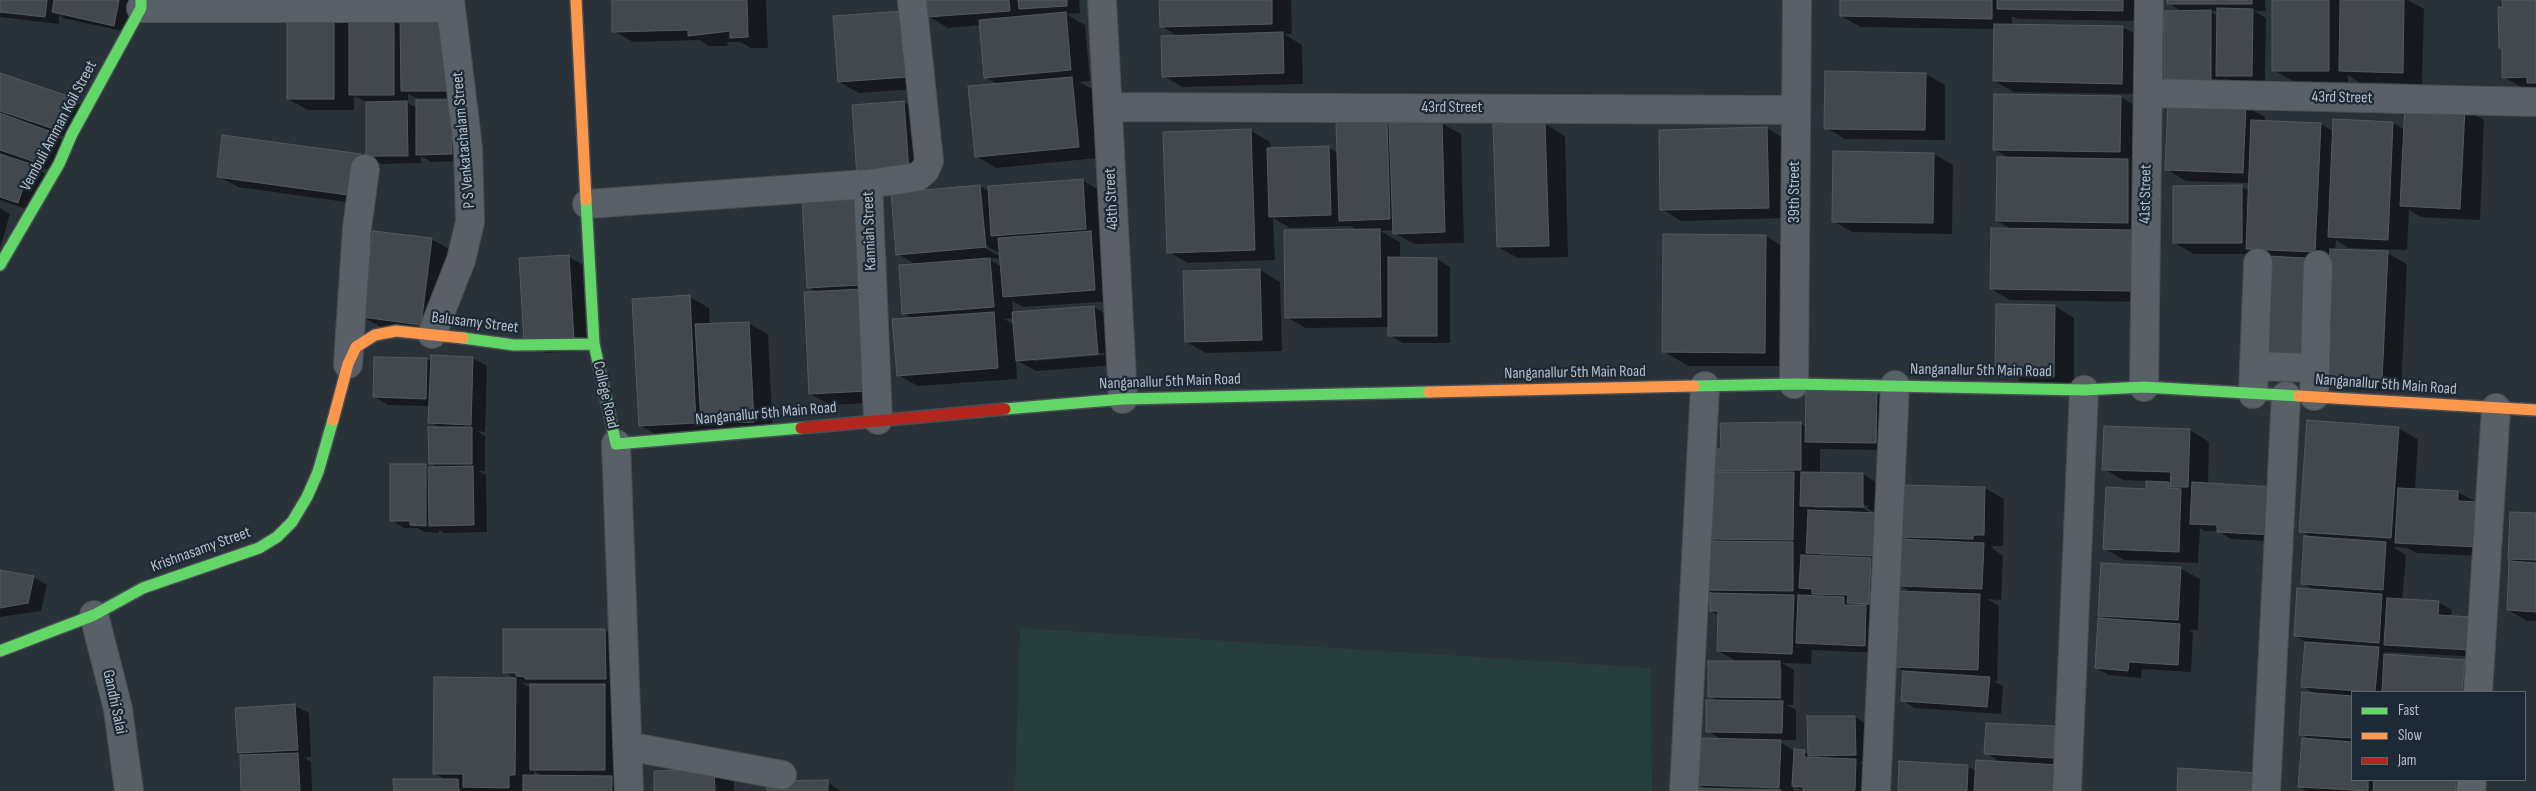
<!DOCTYPE html>
<html>
<head>
<meta charset="utf-8">
<style>
  body { margin:0 }
  #map { position:relative; width:2536px; height:791px; overflow:hidden; background:#2a3239; font-family:"Sofia Sans Condensed",sans-serif }
  canvas { display:block }
  .legend { position:absolute; left:2351px; top:691px; width:175px; height:90px; box-sizing:border-box; background:#1d2934; border:1px solid #5a6570; margin:0; padding:6px 9px; list-style:none; font-size:15px; color:#b5bfca }
  .legend li { display:flex; align-items:center; gap:10px; height:25px }
  .legend b { width:25px; border:1px solid #5a6570 }
</style>
</head>
<body>
<div id="map">
<canvas width="2536" height="791"></canvas>
<ul class="legend">
<li><b style="height:6px;background:#63d668"></b>Fast</li>
<li><b style="height:6px;background:#ff974d"></b>Slow</li>
<li><b style="height:6px;background:#b3261e"></b>Jam</li>
</ul>
</div>
<script>
const c = document.querySelector('canvas').getContext('2d');
c.lineJoin = 'round';
function fill(path, color) { c.fillStyle = color; c.fill(path, 'evenodd'); }
const shape = rows => new Path2D(rows.map(r => 'M' + r).join(''));
function trace(path, color, width, dash) { c.strokeStyle = color; c.lineWidth = width; c.lineCap = dash ? 'butt' : 'round'; c.setLineDash(dash || []); c.stroke(path); }
function drawText(font, color, halo, rows, align = 'center') {
  c.font = font + ' "Sofia Sans Condensed",sans-serif'; c.lineWidth = 4.5; c.setLineDash([]); c.textBaseline = 'middle'; c.strokeStyle = halo; c.fillStyle = color; for (const [text, x, y, turn = 0] of rows) {
    c.save(); c.translate(x, y); c.rotate((+turn || 0) * Math.PI / 180); c.textAlign = isNaN(turn) ? turn : align; if (halo) c.strokeText(text, 0, 0); c.fillText(text, 0, 0); c.restore();
  }
}
fill(shape([
  [1020,628,1651,668,1652,791,1015,791]
]), '#273e3f');
fill(shape([
  [0,0,134,0,127,32,66,19,59,15,59,24,0,17],
  [613,0,766,0,768,48,751,48,740,42,727,42,728,46,709,46,699,40,633,42,614,31],
  [927,0,1079,0,1080,13,1066,14,1085,25,1090,81,1079,82,1092,89,1098,158,996,168,976,156,999,85,985,77,981,25,948,28,928,16],
  [1160,0,1291,0,1292,34,1284,34,1302,45,1303,84,1183,87,1163,76,1179,37,1161,26],
  [1842,0,2143,0,2142,21,2018,19,2012,16,2012,25,2122,27,2142,38,2141,94,2014,92,1994,81,1995,29,1861,27,1841,16],
  [2168,0,2265,0,2266,11,2254,11,2266,18,2265,83,2231,83,2224,79,2224,90,2179,90,2183,12,2168,3],
  [2209,11,2218,11,2218,16],
  [2273,0,2408,0,2424,9,2422,84,2359,82,2348,75,2348,82,2293,81,2273,70],
  [2504,0,2536,0,2536,88,2523,88,2503,77,2503,49,2500,47],
  [334,15,350,25,394,21,402,26,465,98,416,98,408,94,408,103,417,108,451,101,465,161,431,162,421,156,421,163,381,164,367,156,367,102,354,96,354,110,308,110,288,99],
  [835,18,928,88,859,93,839,82],
  [1926,74,1945,85,1945,140,1845,139,1826,128],
  [0,75,67,97,87,109,76,140,49,132,68,143,57,173,30,164,50,177,38,213,0,200],
  [2121,97,2140,109,2140,163,2132,163,2148,172,2152,302,2010,300,1991,289,2013,230,1997,221,2010,159,1995,150],
  [904,102,917,110,922,179,872,183],
  [2245,106,2265,117,2265,122,2321,124,2334,132,2393,123,2405,130,2465,109,2484,120,2480,220,2421,217,2409,210,2407,250,2349,248,2336,240,2335,250,2387,253,2407,264,2401,392,2345,389,2320,376,2278,374,2257,254,2194,254,2175,243,2241,187,2250,191,2250,183,2186,181,2166,169],
  [1387,122,1391,124,1441,123,1461,134,1464,243,1414,244,1394,233,1394,230,1380,231,1400,242,1400,259,1437,259,1450,267,1450,343,1403,343,1389,335,1389,327,1306,328,1286,317,1359,231,1350,226,1290,228,1273,218,1275,260,1188,263,1169,252,1251,131,1270,142,1271,149,1328,147,1338,153],
  [1545,124,1565,136,1568,257,1518,258,1498,247,1494,126],
  [1767,128,1786,140,1788,218,1681,221,1662,209],
  [1934,154,1953,165,1952,234,1852,232,1833,221],
  [360,155,380,166,374,206,238,187,218,176],
  [1082,180,1102,192,1115,301,1023,307,1012,301,1013,313,1094,307,1113,318,1117,365,1036,371,1016,360,1017,379,918,386,898,375,914,319,904,313,917,265,898,254,980,186,989,192],
  [981,243,1001,254,1001,257,980,245],
  [1001,258,1002,267,989,259],
  [1014,318,1014,324,1004,319],
  [1104,353,1104,355,1034,361,1034,358],
  [855,198,888,402,830,405,811,394,817,292,808,287],
  [0,208,10,214,0,248],
  [1766,236,1790,251,1789,366,1688,366,1663,351],
  [431,239,451,250,440,335,383,328,363,317],
  [569,257,589,268,593,350,545,353],
  [1260,270,1280,282,1282,351,1206,353,1186,342,1185,273],
  [690,297,709,308,710,325,748,323,768,334,773,433,660,437,640,425],
  [2055,306,2074,318,2074,387,2016,386],
  [432,356,473,358,487,366,485,432,477,431,485,436,485,471,479,471,486,475,487,532,444,533,439,530,439,533,425,532,417,528,404,528,391,520,426,465,430,468,439,468,430,463,440,428,430,422,430,406,388,405,374,397,427,359,432,362],
  [1807,391,1876,393,1890,401,1889,450,1820,449,1820,474,1863,474,1876,482,1876,513,1867,508,1869,506,1858,503,1858,506,1814,505,1814,508,1862,508,1890,522,1888,563,1875,562,1884,567,1882,611,1872,610,1879,614,1878,653,1812,650,1811,664,1782,663,1794,670,1793,705,1786,705,1796,710,1796,740,1777,740,1794,751,1809,754,1809,718,1855,717,1868,725,1869,762,1859,762,1869,768,1868,791,1803,791,1793,785,1793,791,1697,791,1708,790,1699,785,1700,740,1723,740,1707,731,1708,701,1719,702,1710,696,1710,662,1738,662,1718,651,1719,615,1711,611,1711,592,1707,590,1708,542,1718,542,1711,538,1712,473,1721,473,1715,470,1715,450,1722,450,1722,425,1801,424,1806,427],
  [1819,552,1881,555,1881,557,1819,555],
  [1858,602,1875,603,1875,605,1861,605],
  [1779,668,1782,668,1781,704,1779,704],
  [2398,428,2418,439,2415,490,2458,492,2478,503,2498,557,2416,553,2407,548,2393,547,2406,555,2402,600,2438,602,2452,610,2451,617,2483,657,2385,652,2392,656,2464,661,2478,669,2476,692,2352,692,2352,780,2470,780,2469,791,2307,791,2300,787,2312,740,2300,734,2317,695,2303,686,2306,642,2295,636,2314,590,2302,583,2313,538,2301,531],
  [2190,430,2209,442,2208,484,2285,542,2231,539,2218,531,2205,531,2200,528,2198,563,2124,560,2104,548,2147,490,2147,481,2123,480,2104,469],
  [1985,488,2004,499,2003,546,1992,546,1993,549,2003,556,2001,600,1987,599,1999,606,1997,681,1993,681,2003,686,2001,714,1915,708,1902,700,1904,671,1896,666,1912,593,1899,585,1912,541,1904,536],
  [2536,514,2536,621,2527,621,2508,610,2517,563,2509,558],
  [2180,568,2200,579,2198,630,2189,630,2193,633,2191,672,2142,669,2141,678,2109,675,2096,668,2107,620,2100,615],
  [0,571,33,577,47,585,41,611,0,617],
  [605,630,625,641,632,791,395,791,446,780,434,773,435,679,517,679,504,672],
  [522,683,531,684,531,688],
  [534,771,544,777,534,776],
  [295,706,309,713,311,757,304,757,311,762,312,791,243,791,245,756,239,753],
  [2054,728,2068,735,2072,791,1899,791,1901,762,1968,767,1977,771,2002,763,1986,753],
  [714,770,734,781,734,791,656,791],
  [827,782,841,791,768,791]
]), '#0007');
const building = shape([
  [0,0,47,0,45,17,0,12,0,0],
  [54,0,119,0,114,26,52,12,54,0],
  [612,0,747,0,748,37,730,38,730,31,688,36,688,30,612,32,612,0],
  [926,0,1009,0,1010,11,927,17,926,0],
  [1018,0,1067,0,1067,6,1019,9,1018,0],
  [1159,0,1272,0,1272,24,1160,27,1159,0],
  [1840,0,1992,0,1992,19,1840,16,1840,0],
  [1997,0,2123,0,2123,11,1997,9,1997,0],
  [2167,0,2252,0,2252,4,2167,4,2167,0],
  [2272,0,2329,0,2329,71,2272,71,2272,0],
  [2340,0,2404,0,2403,73,2339,71,2340,0],
  [2502,0,2536,0,2536,83,2527,83,2527,77,2502,78,2502,48,2499,48,2498,7,2503,7,2502,0],
  [2217,8,2253,9,2252,76,2216,76,2217,8],
  [2211,10,2211,83,2164,83,2164,11,2211,10],
  [903,11,908,77,838,82,833,16,903,11],
  [1066,12,1071,70,984,78,979,20,1066,12],
  [287,14,334,14,334,99,287,99,287,14],
  [451,16,451,91,401,91,400,17,451,16],
  [349,20,394,20,394,95,349,95,349,20],
  [1994,24,2123,26,2122,84,1993,81,1994,24],
  [1283,32,1284,73,1162,77,1161,36,1283,32],
  [1825,71,1926,73,1925,130,1824,129,1825,71],
  [0,73,68,96,57,130,0,111,0,73],
  [1072,77,1079,147,975,157,968,86,1072,77],
  [1994,94,2121,96,2120,152,1993,150,1994,94],
  [416,100,451,100,452,154,416,155,416,100],
  [407,101,408,156,366,156,366,102,407,101],
  [904,101,909,172,857,176,852,105,904,101],
  [2168,101,2246,105,2243,173,2165,170,2168,101],
  [2405,105,2465,108,2460,209,2400,206,2405,105],
  [0,113,49,131,38,163,0,150,0,113],
  [2333,119,2393,122,2388,240,2328,237,2333,119],
  [1387,120,1390,219,1339,221,1336,122,1387,120],
  [2251,120,2321,123,2315,252,2246,249,2251,120],
  [1442,122,1445,232,1393,234,1389,123,1442,122],
  [1545,123,1549,246,1497,247,1493,124,1545,123],
  [1767,127,1769,208,1660,210,1659,130,1767,127],
  [1251,129,1255,250,1167,253,1163,132,1251,129],
  [222,135,361,154,355,196,217,177,222,135],
  [1329,146,1331,215,1269,217,1267,148,1329,146],
  [1833,151,1934,153,1933,223,1832,222,1833,151],
  [0,154,31,164,18,203,0,197,0,154],
  [1997,157,2128,159,2128,223,1996,221,1997,157],
  [1083,179,1086,229,991,236,988,186,1083,179],
  [980,185,986,247,896,255,891,193,980,185],
  [2242,185,2242,243,2173,243,2173,186,2242,185],
  [855,197,860,285,807,288,802,200,855,197],
  [1991,228,2134,230,2132,291,1990,289,1991,228],
  [1380,229,1381,317,1285,318,1284,230,1380,229],
  [373,231,432,238,421,325,362,317,373,231],
  [1091,231,1095,290,1003,297,998,238,1091,231],
  [1663,234,1766,235,1765,353,1662,352,1663,234],
  [2330,249,2388,251,2382,381,2324,379,2330,249],
  [569,255,574,340,524,342,519,258,569,255],
  [2266,256,2306,258,2301,365,2257,363,2266,256],
  [1388,257,1437,258,1437,336,1388,336,1388,257],
  [990,258,994,307,902,314,899,265,990,258],
  [1260,269,1262,340,1185,342,1183,271,1260,269],
  [863,289,868,391,809,394,804,292,863,289],
  [690,295,696,423,639,426,632,299,690,295],
  [1996,304,2055,305,2054,377,1995,376,1996,304],
  [1094,306,1098,354,1016,361,1012,312,1094,306],
  [994,312,998,368,897,376,892,319,994,312],
  [749,322,754,422,701,423,695,324,749,322],
  [431,355,473,357,471,425,428,423,431,355],
  [374,357,427,358,426,399,373,397,374,357],
  [1806,390,1877,392,1876,443,1805,442,1806,390],
  [2307,420,2399,427,2391,538,2299,532,2307,420],
  [1801,422,1801,470,1714,471,1714,449,1721,449,1720,423,1801,422],
  [2104,426,2190,429,2188,487,2170,487,2171,472,2102,470,2104,426],
  [428,427,472,427,472,464,429,464,428,427],
  [390,464,426,464,426,526,410,525,410,521,390,521,390,464],
  [473,466,474,525,429,526,428,467,473,466],
  [1711,472,1794,472,1793,540,1710,539,1711,472],
  [1801,472,1863,473,1863,507,1800,506,1801,472],
  [2146,481,2169,482,2169,488,2181,489,2179,552,2103,549,2106,487,2146,489,2146,481],
  [2192,482,2274,487,2272,535,2217,532,2217,525,2190,524,2192,482],
  [1904,485,1985,487,1984,535,1973,535,1973,539,1902,537,1904,485],
  [2398,488,2458,491,2458,501,2481,502,2478,547,2395,543,2398,488],
  [1808,510,1877,513,1875,556,1806,553,1808,510],
  [2510,512,2536,513,2536,560,2508,559,2510,512],
  [2304,536,2386,542,2383,590,2301,584,2304,536],
  [1899,539,1984,543,1982,589,1898,586,1899,539],
  [1707,541,1793,542,1793,591,1706,590,1707,541],
  [1801,555,1871,558,1869,604,1847,603,1848,595,1812,594,1812,589,1799,588,1801,555],
  [2509,561,2536,563,2536,612,2507,610,2509,561],
  [2101,563,2181,567,2178,620,2098,616,2101,563],
  [0,570,34,576,28,603,0,608,0,570],
  [2297,588,2382,594,2379,643,2294,636,2297,588],
  [1897,591,1980,594,1978,670,1895,667,1897,591],
  [1710,593,1794,595,1792,654,1717,651,1718,611,1710,611,1710,593],
  [1798,595,1844,597,1844,605,1866,605,1865,646,1796,643,1798,595],
  [2387,598,2439,601,2438,615,2472,617,2470,650,2384,645,2387,598],
  [2098,618,2180,624,2178,665,2129,662,2128,671,2095,668,2098,618],
  [503,629,605,629,606,679,525,679,525,677,516,676,516,673,503,673,503,629],
  [2305,642,2379,647,2375,692,2301,687,2305,642],
  [2384,654,2465,660,2462,692,2382,692,2384,654],
  [1708,661,1780,661,1780,698,1708,697,1708,661],
  [1903,671,1990,677,1987,707,1901,701,1903,671],
  [434,677,516,678,515,775,509,775,509,788,463,787,463,774,433,774,434,677],
  [530,684,605,684,605,770,530,770,530,684],
  [2302,692,2352,696,2352,738,2299,735,2302,692],
  [1706,700,1783,701,1782,733,1706,732,1706,700],
  [295,704,298,750,238,753,235,708,295,704],
  [1807,716,1855,716,1856,755,1808,756,1807,716],
  [1986,723,2055,726,2053,758,1984,754,1986,723],
  [1699,738,1781,740,1779,788,1698,785,1699,738],
  [2302,738,2352,742,2352,780,2368,780,2368,791,2298,787,2302,738],
  [1794,749,1805,750,1804,757,1856,759,1855,791,1803,791,1803,787,1792,786,1794,749],
  [298,753,300,791,241,791,240,755,298,753],
  [1976,760,2059,765,2058,791,1974,791,1976,760],
  [1899,761,1968,765,1967,791,1898,791,1899,761],
  [2178,768,2258,773,2257,791,2177,791,2178,768],
  [714,769,715,791,654,791,654,771,714,769],
  [523,775,612,776,612,791,523,791,523,775],
  [393,779,458,779,459,791,394,791,393,779],
  [828,780,828,791,767,791,767,781,828,780],
  [2374,780,2456,780,2456,791,2373,791,2374,780],
  [1696,788,1781,790,1781,791,1696,791,1696,788]
]);
fill(building, '#42484e');
trace(building, '#525a61', 1);
const street = shape([
  [1102,0,1123,399],
  [141,8,450,8],
  [2148,93,2536,102],
  [1108,107,1796,110],
  [587,204,868,184],
  [432,334,461,260,470,222,468,148,450,0],
  [348,364,357,228,365,169],
  [2254,366,2315,368],
  [1794,384,1797,0],
  [2144,387,2149,0],
  [2253,394,2258,263],
  [2314,396,2318,265],
  [878,420,868,184,917,177,925,170,929,161,912,0],
  [616,444,629,791],
  [94,615,118,709,129,791],
  [2478,692,2496,408],
  [627,746,782,775],
  [1684,791,1705,386],
  [1876,791,1895,385],
  [2067,791,2084,390],
  [2266,791,2286,396],
  [2471,791,2472,780]
]);
const fast = shape([
  [586,200,594,344,616,444,801,428],
  [0,265,59,164,72,134,141,8,141,0],
  [463,338,514,345,594,344],
  [1694,386,1794,384,2084,390,2144,387,2299,396],
  [1005,409,1123,399,1429,392],
  [0,651,94,615,143,588,259,548,277,537,292,522,307,497,318,472,333,420]
]);
const slow = shape([
  [576,0,586,200],
  [1429,392,1694,386],
  [2299,396,2536,410],
  [333,420,348,364,356,347,375,335,396,331,463,338]
]);
const jam = shape([
  [801,428,1005,409]
]);
trace(street, '#484e54', 30);
trace(fast, '#484e54', 14);
trace(slow, '#484e54', 14);
trace(jam, '#484e54', 14);
trace(street, '#5a6067', 28);
trace(fast, '#63d668', 11);
trace(slow, '#ff974d', 11);
trace(jam, '#b3261e', 11);
drawText('16px', '#b5bfca', '#1d2934', [
  ["43rd Street",2342,98,1],
  ["43rd Street",1452,108],
  ["Vembuli Amman Koil Street",59,126,-62],
  ["P S Venkatachalam Street",464,140,-95],
  ["39th Street",1795,192,-90],
  ["41st Street",2146,194,-89],
  ["48th Street",1112,199,-93],
  ["Kanniah Street",870,231,-92],
  ["Balusamy Street",475,323,7],
  ["Nanganallur 5th Main Road",1981,371,1],
  ["Nanganallur 5th Main Road",1575,373,-1],
  ["Nanganallur 5th Main Road",1170,382,-2],
  ["Nanganallur 5th Main Road",2386,385,4],
  ["College Road",605,395,77],
  ["Nanganallur 5th Main Road",766,414,-5],
  ["Krishnasamy Street",201,550,-20],
  ["Gandhi Salai",114,702,78]
]);
</script>
</body>
</html>
